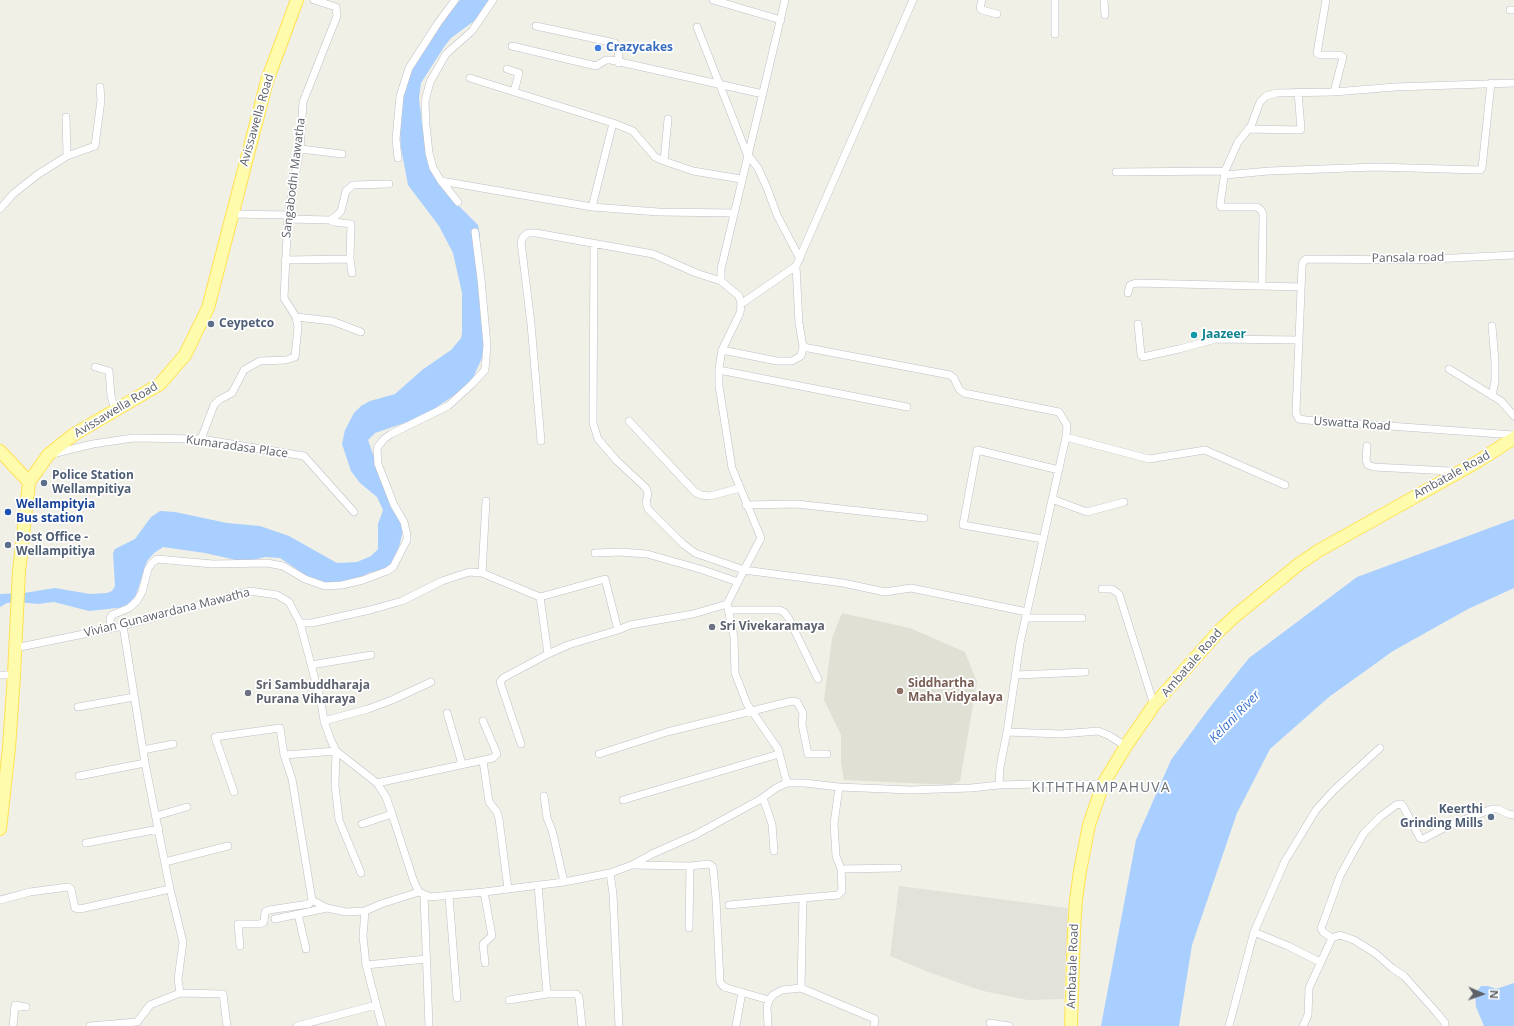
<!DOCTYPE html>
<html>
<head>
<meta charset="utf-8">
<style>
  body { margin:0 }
  #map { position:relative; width:1514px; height:1026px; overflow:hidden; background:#f1f0e6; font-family:"Open Sans",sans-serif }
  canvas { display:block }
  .north { position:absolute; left:1462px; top:974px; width:40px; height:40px; -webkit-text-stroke:3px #fff; paint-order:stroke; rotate:92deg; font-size:11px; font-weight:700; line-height:16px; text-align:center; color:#5d6168 }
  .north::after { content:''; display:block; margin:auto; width:14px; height:18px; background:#5d6168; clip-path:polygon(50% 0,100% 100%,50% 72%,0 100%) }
</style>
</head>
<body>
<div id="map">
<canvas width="1514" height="1026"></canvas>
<div class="north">N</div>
</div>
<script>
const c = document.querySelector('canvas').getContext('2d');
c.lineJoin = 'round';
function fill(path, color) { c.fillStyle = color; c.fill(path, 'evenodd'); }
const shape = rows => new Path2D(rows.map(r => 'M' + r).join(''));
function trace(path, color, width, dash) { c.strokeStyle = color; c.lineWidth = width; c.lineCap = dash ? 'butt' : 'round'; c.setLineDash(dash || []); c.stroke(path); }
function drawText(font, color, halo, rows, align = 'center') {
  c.font = font + ' "Open Sans",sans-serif'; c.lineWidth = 3.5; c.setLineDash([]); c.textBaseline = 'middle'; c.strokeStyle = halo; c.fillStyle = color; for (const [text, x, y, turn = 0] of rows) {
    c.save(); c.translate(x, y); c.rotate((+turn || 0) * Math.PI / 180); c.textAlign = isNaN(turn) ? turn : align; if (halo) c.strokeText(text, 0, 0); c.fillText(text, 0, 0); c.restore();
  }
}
fill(shape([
  [899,886,1068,908,1064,999,1028,1000,983,991,928,972,890,956]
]), '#e2e1da');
fill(shape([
  [842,613,910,628,965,652,977,682,960,781,950,785,844,780,841,763,841,735,824,700,832,638]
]), '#e1e0d5');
fill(shape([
  [460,0,490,0,481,16,451,38,444,47,421,83,419,98,422,124,432,171,457,204,478,225,480,235,480,310,485,347,482,358,473,378,462,390,422,417,375,433,368,440,378,469,404,527,399,547,393,562,386,570,371,572,352,581,326,583,307,576,280,558,265,557,245,562,205,553,163,547,154,553,147,561,136,595,126,607,89,611,54,602,38,604,17,602,7,603,0,607,0,594,24,593,55,588,90,594,107,593,112,591,115,586,113,553,115,549,135,539,151,517,160,511,175,512,227,523,260,526,289,536,337,563,357,562,371,556,378,549,378,524,383,510,377,497,360,483,351,471,342,444,345,430,354,413,361,406,370,401,395,394,422,370,451,350,461,338,462,333,462,293,453,253,439,226,408,185,401,148,399,117,407,81,419,54,437,29],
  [1514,519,1514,588,1468,609,1393,651,1329,697,1270,749,1237,813,1192,945,1179,1026,1101,1026,1136,840,1171,760,1210,707,1249,658,1357,577],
  [1514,983,1514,1026,1484,1026,1476,1007,1475,994,1481,986,1488,986,1496,989]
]), '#a8cfff');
const minor = shape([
  [713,0,781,20],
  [785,0,721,269,721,281,739,296,741,304,740,313,722,350,777,361,792,361,801,356,803,347,950,375,954,378,959,389,964,393,1059,412,1067,425,1066,437,1020,643,1007,732,1000,767,999,785],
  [982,0,980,8,982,10,997,14],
  [1104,0,1105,15],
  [1326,0,1317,53,1320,55,1340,55,1343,57,1334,92],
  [1510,10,1514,10],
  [536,26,615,43,618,47,619,63],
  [697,27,747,154,758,168,767,188,777,215,800,259],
  [1055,34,1055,0],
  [512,46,596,66,606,60,611,60,763,94],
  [507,69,519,73,514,92],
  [470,78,613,123,633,131,655,157,664,161,693,171,741,179],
  [66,117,67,156],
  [1248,129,1300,130,1301,129,1298,92],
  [300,149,342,154],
  [398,158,396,139,400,96,409,68,438,23,455,0],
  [664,161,668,119],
  [1116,172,1225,171],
  [1225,175,1269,171,1376,167,1480,170,1482,168,1491,83],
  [441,181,592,207,659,212,734,213],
  [458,202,441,181,433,168,429,153,426,125,425,101,430,82,446,54,472,31,493,0],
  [592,207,613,123],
  [0,209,13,194,37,175,67,156,95,146,101,100,100,87],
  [231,214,288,215],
  [288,219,330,220,336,216,341,211,346,191,353,185,389,184],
  [330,220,334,222,351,224,350,259,352,273],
  [594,244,593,423,598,439,616,460,646,488,648,494,646,502,648,509,683,544,695,553,744,570,761,538,732,468,719,386,719,368,722,350],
  [1514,255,1413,260,1306,259,1303,262,1302,266,1296,412,1297,416,1299,419,1306,420,1514,435],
  [285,260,350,259],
  [1262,285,1263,214,1261,210,1257,207,1221,207,1220,205,1225,171,1238,142,1251,126,1260,102,1266,96,1277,93,1334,92,1395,87,1514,83],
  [1128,293,1130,285,1136,283,1301,287],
  [741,304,796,266],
  [296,317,332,321,361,332],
  [1138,324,1141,355,1143,357,1179,349,1216,339,1299,340],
  [1492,326,1495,361,1495,381,1492,396],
  [803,347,799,323,796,266,913,0],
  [95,367,109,371,111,396,115,410],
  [1449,369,1501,401,1514,416],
  [719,370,907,407],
  [629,421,695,492,701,495,710,496,740,488],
  [1066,437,1149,459,1205,450,1285,485],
  [201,439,214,405,219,400,232,393,244,370,260,361,286,360,295,357,298,327,296,317,284,298,288,215,300,149,303,102,337,16,336,7,314,0],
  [541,441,531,324,521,242,523,237,528,233,536,233,653,254,696,273,721,281],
  [1367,446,1366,460,1368,465,1374,467,1449,471,1455,474],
  [52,454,93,444,133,438,201,439,304,456,354,512],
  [1052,499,1087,512,1124,502],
  [746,505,796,504,924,518],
  [1043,539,963,525,977,450,1059,470],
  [595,553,620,552,647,554,700,569,738,582],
  [482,573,486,501],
  [1102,589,1112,589,1119,594,1154,705],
  [540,597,548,654],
  [727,604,734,637,735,673,747,704,778,749,787,783],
  [728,610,779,610,784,612,789,619,818,679],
  [1026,618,1082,618],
  [300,623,312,623,370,610,402,601,442,581,469,572,482,573,540,597,605,579,618,630],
  [111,628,110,618,112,615,129,608,137,601,142,592,148,569,152,563,157,559,213,564,267,563,283,566,305,579,325,586,342,585,363,580,387,571,393,567,407,540,407,535,404,522,394,505,378,464,377,448,384,439,391,434,448,406,471,385,485,370,487,345,481,279,475,232],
  [15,648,123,626,250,591,277,595,289,602,300,623,321,702,324,721,330,738,336,751,377,783,386,797,392,814,414,882,419,892,430,897,484,892,564,882,610,873,632,865,652,854,695,835,761,799,776,788,787,783,804,783,839,787,910,790,971,788,999,785,1037,784,1103,784],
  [311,665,371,655],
  [0,675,14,675],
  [1016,675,1085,672],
  [78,707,134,697],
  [447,713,462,764],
  [324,721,368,709,392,700,431,682],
  [1007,732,1061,734,1098,731,1108,735,1126,746],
  [521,744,500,682,503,678,548,654,568,645,618,630,630,625,693,614,727,604,744,570,843,583,885,592,911,588,1027,612],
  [143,750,173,744],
  [599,754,667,732,792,701,797,702,803,713,802,724,808,754,827,754],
  [284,755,336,751,335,785,339,820,361,873],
  [483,761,489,802,497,812,499,819,508,889],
  [79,776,145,763],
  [377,783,493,758,497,754,483,721],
  [234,792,215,737,280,728,284,755,292,779,312,900,327,908,346,912,365,911,381,904,419,892],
  [544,796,547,818,552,830,564,882],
  [763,798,772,824,774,851],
  [623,800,779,754],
  [156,816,187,807],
  [362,824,392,814],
  [86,843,159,829],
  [165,862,228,846],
  [633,865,690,866,689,928],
  [690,866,709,864,713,867,716,899,720,982,723,986,727,988,769,1000],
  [841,869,898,868],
  [610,873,613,894,619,1026],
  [538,885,547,994],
  [484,892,492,936,483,944,485,963],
  [424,895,429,1026],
  [449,896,457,998],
  [0,900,30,892,68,887,71,889,75,908,80,909,170,889,145,763,123,626],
  [729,905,803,898],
  [365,911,363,936,366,965,382,1026],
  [298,914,306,949],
  [275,919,327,908],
  [1254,932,1288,946,1320,962],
  [240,946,238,924,260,924,264,922,265,912,269,910,309,904,312,900],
  [366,965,426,959],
  [801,988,803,898,838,895,842,891,841,869,836,856,834,824,839,787],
  [180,993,223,994,227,1026],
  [509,1000,547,994,576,994,579,997,582,1026],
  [990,1023,1009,1026],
  [13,1026,15,1005,26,1007],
  [90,1026,137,1022,150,1005,180,993,178,979,183,942,170,889],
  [297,1026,376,1005],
  [736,1026,742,992],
  [768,1026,767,1007,769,1000,773,995,782,990,801,988,875,1019,874,1026],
  [1229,1026,1254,932,1285,861,1316,810,1334,790,1380,748],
  [1303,1026,1308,1015,1309,988,1332,938],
  [1445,1026,1445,1023,1437,1013,1404,976,1392,968,1375,953,1354,940,1340,935,1332,938,1323,932,1321,928,1323,923,1340,876,1352,854,1364,833,1380,817,1396,805,1401,804,1403,806,1420,838,1423,839,1448,826,1492,809,1498,809,1508,814,1514,815]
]);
const primary = shape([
  [0,451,29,482],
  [0,829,9,748,14,675,19,571,29,482,48,455,73,435,160,384,185,355,208,308,267,81,297,0],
  [1071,1026,1074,930,1076,900,1080,871,1089,825,1103,784,1126,746,1154,705,1218,632,1235,616,1299,564,1318,551,1477,462,1514,438]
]);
trace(minor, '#bdbfc6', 8);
trace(primary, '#ffe251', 14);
trace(minor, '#fff', 7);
trace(primary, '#fffbad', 12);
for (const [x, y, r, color] of [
  [598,48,4,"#3f7fe0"],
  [211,324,4,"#5c6f8a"],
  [1194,335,4,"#0f9aa8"],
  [44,483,4,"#5c6f8a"],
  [8,512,4,"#1a4fb4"],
  [8,545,4,"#5c6f8a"],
  [712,627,4,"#6b7280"],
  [900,691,4,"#8d6e63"],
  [248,693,4,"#6b7280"],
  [1491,817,4,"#5c6f8a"]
]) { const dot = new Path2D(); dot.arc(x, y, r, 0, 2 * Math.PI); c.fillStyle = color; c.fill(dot); trace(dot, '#fff', 1.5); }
drawText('bold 12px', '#366cbe', '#fff', [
  ["Crazycakes",606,48]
], 'left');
drawText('12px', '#5d6168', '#fff', [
  ["Avissawella Road",257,120,-74],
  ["Sangabodhi Mawatha",294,178,-83],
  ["Pansala road",1408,258,-1],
  ["Avissawella Road",116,410,-31],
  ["Uswatta Road",1352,424,4],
  ["Kumaradasa Place",237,447,8],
  ["Ambatale Road",1452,475,-29],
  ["Vivian Gunawardana Mawatha",167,613,-14],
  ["Ambatale Road",1192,663,-49],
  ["Ambatale Road",1073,966,-88]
]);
drawText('bold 12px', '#4e5e75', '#fff', [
  ["Ceypetco",219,324],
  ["Police Station",52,476],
  ["Wellampitiya",52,490],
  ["Post Office -",16,538],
  ["Wellampitiya",16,552],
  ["Keerthi",1483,810,"right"],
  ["Grinding Mills",1483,824,"right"]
], 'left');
drawText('bold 12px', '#0d838f', '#fff', [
  ["Jaazeer",1202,335]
], 'left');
drawText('bold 12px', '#164399', '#fff', [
  ["Wellampityia",16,505],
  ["Bus station",16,519]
], 'left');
drawText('bold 12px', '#5b616d', '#fff', [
  ["Sri Vivekaramaya",720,627],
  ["Sri Sambuddharaja",256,686],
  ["Purana Viharaya",256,700]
], 'left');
drawText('bold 12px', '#785e54', '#fff', [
  ["Siddhartha",908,684],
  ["Maha Vidyalaya",908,698]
], 'left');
drawText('italic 13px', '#3c74d1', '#fff', [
  ["Kelani River",1235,717,-46]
]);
c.letterSpacing = '1px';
drawText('14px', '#6e737a', '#fff', [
  ["KITHTHAMPAHUVA",1101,788]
]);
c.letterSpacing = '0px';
</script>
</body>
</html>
